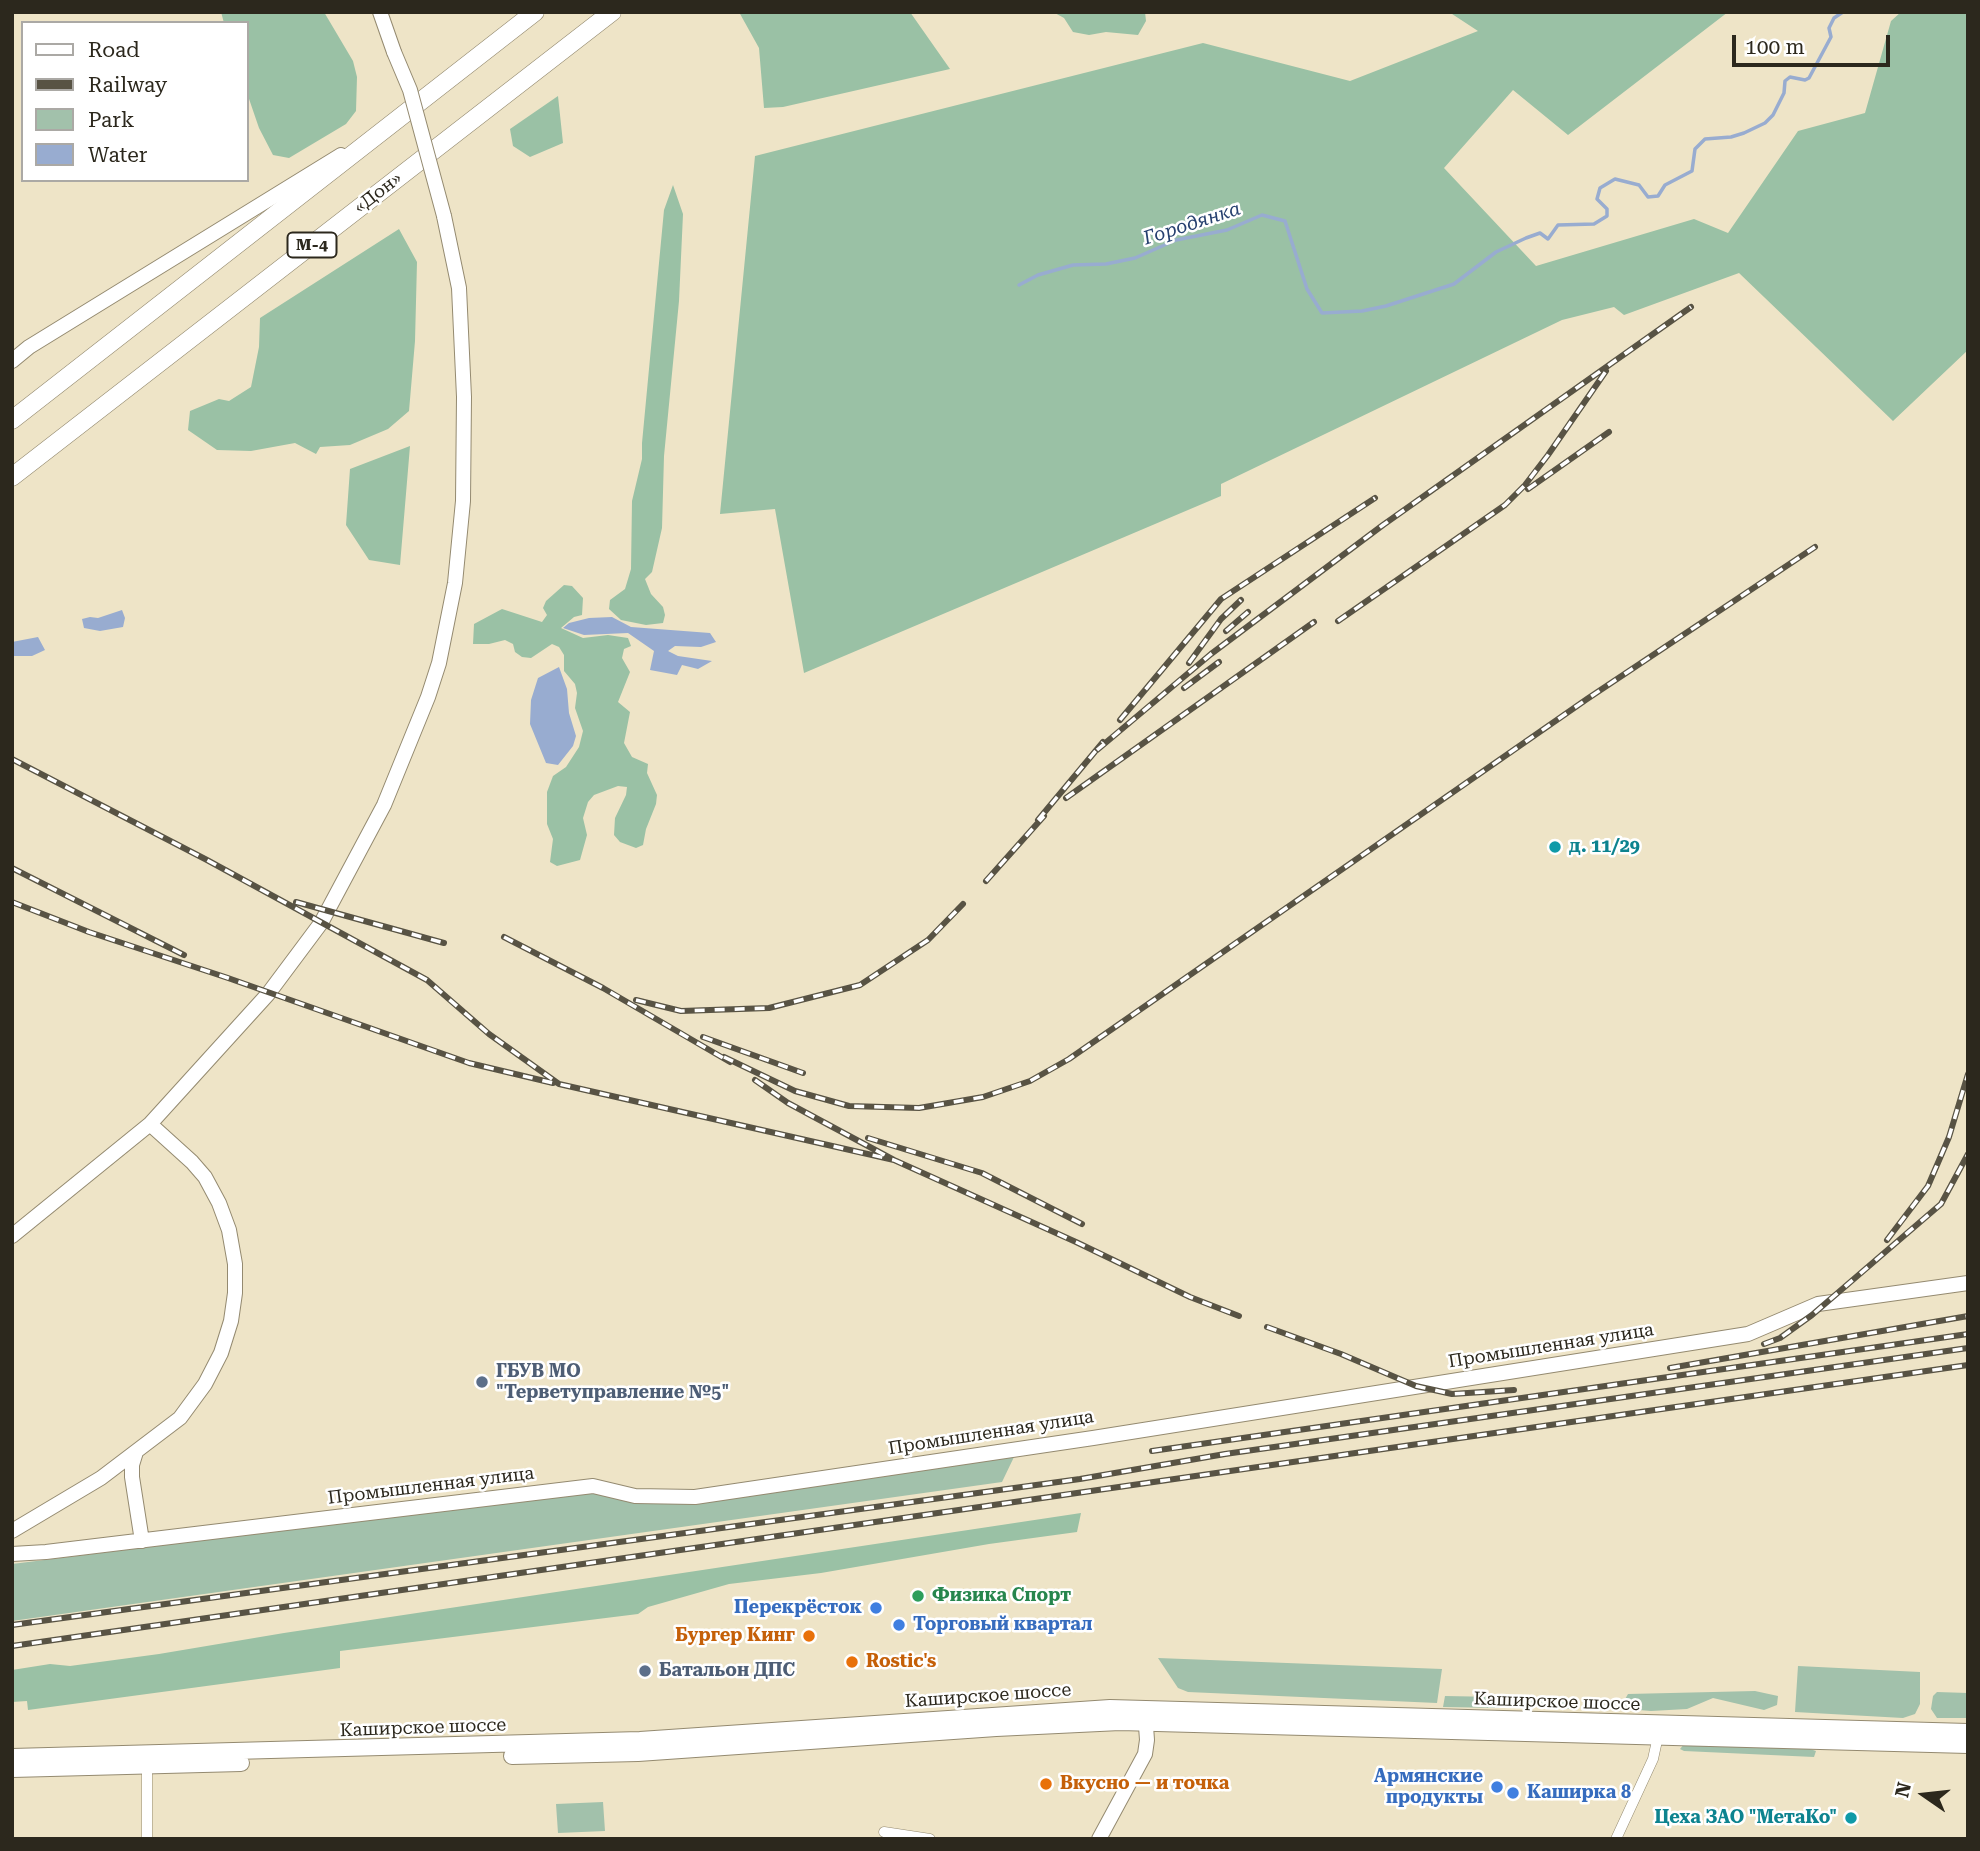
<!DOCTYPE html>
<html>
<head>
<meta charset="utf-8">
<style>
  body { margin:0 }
  #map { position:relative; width:1980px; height:1851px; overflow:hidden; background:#eee4c7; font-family:"Roboto Serif",serif }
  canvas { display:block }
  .frame { position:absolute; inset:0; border:14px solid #2c281d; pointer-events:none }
  .legend { position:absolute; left:21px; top:21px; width:228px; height:161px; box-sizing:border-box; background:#fff; border:2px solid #aba9a5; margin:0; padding:9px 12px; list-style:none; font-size:21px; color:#2c281d }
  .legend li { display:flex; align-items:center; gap:14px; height:35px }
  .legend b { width:35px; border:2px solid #aba9a5 }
  .north { position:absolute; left:1889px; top:1760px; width:70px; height:70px; -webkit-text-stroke:5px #fff; paint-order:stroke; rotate:284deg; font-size:19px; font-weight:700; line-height:28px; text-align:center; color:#2c281d }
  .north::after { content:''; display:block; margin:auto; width:24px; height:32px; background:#2c281d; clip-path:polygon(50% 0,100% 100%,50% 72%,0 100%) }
  .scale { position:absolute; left:1732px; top:35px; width:158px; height:32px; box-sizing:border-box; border:4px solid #2c281d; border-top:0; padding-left:9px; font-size:21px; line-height:24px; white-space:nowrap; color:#2c281d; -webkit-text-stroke:5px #fff; paint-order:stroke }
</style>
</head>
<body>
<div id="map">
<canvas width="1980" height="1851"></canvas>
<div class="frame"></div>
<ul class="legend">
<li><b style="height:9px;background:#fff"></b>Road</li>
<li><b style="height:9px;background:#585344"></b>Railway</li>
<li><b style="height:19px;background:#a2c1ab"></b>Park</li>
<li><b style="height:19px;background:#98acd0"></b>Water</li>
</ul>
<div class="north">N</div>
<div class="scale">100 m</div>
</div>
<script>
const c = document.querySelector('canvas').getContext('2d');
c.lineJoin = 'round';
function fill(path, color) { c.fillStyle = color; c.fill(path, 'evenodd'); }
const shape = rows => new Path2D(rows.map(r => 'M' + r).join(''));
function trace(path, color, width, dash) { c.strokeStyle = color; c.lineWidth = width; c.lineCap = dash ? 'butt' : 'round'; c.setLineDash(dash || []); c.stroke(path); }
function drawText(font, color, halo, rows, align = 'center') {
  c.font = font + ' "Roboto Serif",serif'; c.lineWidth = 5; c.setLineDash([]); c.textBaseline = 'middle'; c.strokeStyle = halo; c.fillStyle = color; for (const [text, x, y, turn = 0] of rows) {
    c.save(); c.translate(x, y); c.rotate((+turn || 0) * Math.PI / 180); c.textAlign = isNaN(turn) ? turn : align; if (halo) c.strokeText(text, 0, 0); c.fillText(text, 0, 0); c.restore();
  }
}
fill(shape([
  [1014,1457,1002,1482,12,1621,12,1564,592,1492,706,1497],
  [1158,1658,1442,1669,1437,1703,1188,1692,1178,1688],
  [1798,1666,1920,1672,1920,1704,1915,1714,1903,1718,1795,1712],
  [1755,1691,1778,1696,1777,1705,1764,1710,1713,1698,1687,1709,1651,1711,1627,1709,1624,1701,1628,1694],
  [1937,1692,1968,1693,1968,1718,1937,1718,1931,1709,1933,1696],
  [1445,1696,1498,1697,1578,1701,1569,1709,1539,1704,1501,1708,1443,1707],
  [1685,1743,1807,1748,1816,1751,1814,1757,1684,1751,1680,1749],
  [603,1802,605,1831,558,1833,556,1804]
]), '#a2c1ab');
fill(shape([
  [221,12,324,12,353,61,357,77,356,111,346,124,289,158,273,155,259,128,247,93,247,23,224,23],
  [739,12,910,12,950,69,783,107,764,108,759,48],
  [1053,12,1145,12,1146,21,1138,35,1106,32,1089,35,1073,32,1064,18],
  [1449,12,1728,12,1568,135,1513,90,1444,168,1536,266,1694,219,1728,233,1798,131,1865,113,1891,21,1901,12,1968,12,1968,350,1893,421,1739,273,1624,315,1614,307,1562,320,1221,484,1221,496,804,673,775,509,720,514,755,156,1203,43,1350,81,1478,31],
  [558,96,563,143,530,157,513,146,510,129],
  [673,185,683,214,679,301,664,456,662,528,652,572,645,579,651,594,663,607,665,615,663,623,646,625,621,620,609,609,610,600,625,589,631,569,632,501,642,459,642,443,664,210],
  [399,229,417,262,415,341,409,411,388,429,350,445,320,447,316,454,295,443,251,451,217,450,188,430,190,411,219,399,229,401,251,387,259,347,260,318],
  [410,446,400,565,369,560,346,525,350,469],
  [564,585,572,586,583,598,582,615,574,617,561,628,583,638,608,635,628,638,631,646,624,649,622,658,630,672,618,702,630,712,624,743,632,757,648,764,647,773,657,795,656,804,646,829,643,845,636,848,620,842,614,835,615,818,626,795,627,787,618,786,594,795,588,802,583,818,587,835,580,860,557,866,550,862,553,839,547,824,547,792,553,776,566,767,579,747,583,731,575,708,577,693,575,684,564,671,564,655,559,647,552,644,531,658,522,657,515,652,513,644,505,640,489,644,473,644,474,624,502,609,542,622,547,615,543,608,546,601],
  [1081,1513,1077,1532,989,1544,821,1573,729,1584,648,1607,638,1614,340,1651,340,1668,28,1710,27,1701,12,1702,12,1670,50,1664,70,1666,159,1654,284,1633]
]), '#9ac1a5');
fill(shape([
  [122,610,125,618,123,627,100,631,84,628,82,619,90,617,98,618],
  [612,617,631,627,710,633,716,642,701,647,675,646,668,651,678,656,712,661,698,669,682,665,677,675,650,670,654,651,628,633,584,635,563,628,569,623,589,618],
  [38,637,45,650,32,656,12,656,12,642],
  [559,667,567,689,569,713,576,736,573,746,558,765,546,763,530,724,531,700,538,678]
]), '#98acd0');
trace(shape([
  [1019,285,1038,275,1073,265,1106,264,1135,258,1176,240,1227,230,1262,215,1285,221,1307,289,1322,313,1362,311,1386,306,1454,284,1496,252,1526,238,1540,233,1548,239,1558,225,1594,224,1607,216,1607,209,1597,199,1600,188,1615,179,1639,185,1648,197,1658,196,1665,185,1692,171,1695,149,1705,139,1731,137,1744,133,1765,123,1773,115,1784,93,1785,81,1790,77,1805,80,1809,78,1831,37,1829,28,1834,18,1843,12]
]), '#98acd0', 3.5);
const street = shape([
  [884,1832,930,1839],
  [147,1839,147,1766],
  [1616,1839,1653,1759,1658,1736]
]);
const secondary = shape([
  [380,12,394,52],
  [12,361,29,347,341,155],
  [12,1236,150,1124,268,994,321,923,384,805,428,697,439,663,455,583,463,501,464,397,459,288,444,216],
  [136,1452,132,1465,132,1477,142,1541],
  [12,1531,101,1478,180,1418,205,1384,221,1353,231,1321,235,1293,235,1264,229,1230,219,1203,205,1177,192,1162,150,1124],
  [12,1554,46,1552,593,1486,635,1496,695,1497,1093,1438,1748,1334,1818,1304,1968,1283],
  [1099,1839,1145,1754,1147,1740,1145,1712]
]);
const primary = shape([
  [512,1756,638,1753,996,1728,1120,1722,1968,1745],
  [12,1757,640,1740,1110,1708,1968,1732],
  [12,1769,241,1763]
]);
const highway = shape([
  [12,420,535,12],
  [12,477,612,12]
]);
trace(street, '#948a70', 11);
trace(secondary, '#948a70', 16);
trace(primary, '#948a70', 18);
trace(highway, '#948a70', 19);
trace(street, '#fff', 10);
trace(secondary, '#fff', 14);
trace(primary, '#fff', 16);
trace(highway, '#fff', 18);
const rail = shape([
  [1528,489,1609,432],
  [1338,621,1505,505,1525,485,1548,455,1606,371],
  [1226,631,1248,612],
  [1189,663,1221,619,1241,600],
  [1184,688,1219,662],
  [1120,720,1221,599,1375,498],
  [1097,750,1211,654,1383,525,1691,307],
  [12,759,207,860,427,980,489,1034,559,1084,894,1160],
  [1066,798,1314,622],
  [1038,820,1103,742],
  [12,868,184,955],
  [986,881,1044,816],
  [12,902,89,932,228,978,469,1063,553,1083],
  [296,902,444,943],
  [504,937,603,988,730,1062],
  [636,1000,681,1011,769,1008,860,985,928,940,963,904],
  [703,1037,803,1073],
  [724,1057,795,1091,849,1106,919,1108,983,1097,1030,1081,1069,1059,1587,699,1815,547],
  [755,1080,788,1103,894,1160,1076,1242,1190,1297,1239,1316],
  [868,1138,982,1173,1082,1224],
  [1887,1240,1928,1186,1949,1137,1968,1074],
  [1267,1327,1341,1354,1416,1386,1452,1394,1514,1390],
  [1764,1344,1780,1338,1812,1315,1941,1204,1968,1154],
  [1670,1368,1968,1316],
  [1152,1451,1968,1334],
  [12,1625,1080,1479,1225,1454,1968,1348],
  [12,1646,1968,1365]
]);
trace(rail, '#585344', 6);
trace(rail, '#fff', 3.5, [10]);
const secondaryBridge = shape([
  [394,52,410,90,444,216]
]);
trace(secondaryBridge, '#948a70', 16, []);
trace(secondaryBridge, '#fff', 14);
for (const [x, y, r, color] of [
  [1555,847,7,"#0f9aa8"],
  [482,1382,7,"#5c6f8a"],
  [918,1596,7,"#2e9e5b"],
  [876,1608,7,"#3f7fe0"],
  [899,1625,7,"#3f7fe0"],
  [809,1636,7,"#e8710a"],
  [852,1662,7,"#e8710a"],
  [645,1671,7,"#5c6f8a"],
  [1046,1784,7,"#e8710a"],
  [1497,1787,7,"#3f7fe0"],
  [1513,1793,7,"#3f7fe0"],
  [1851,1818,7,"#0f9aa8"]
]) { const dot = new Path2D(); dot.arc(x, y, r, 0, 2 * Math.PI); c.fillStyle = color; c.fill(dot); trace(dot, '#fff', 2.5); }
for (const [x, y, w] of [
  [312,245,49]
]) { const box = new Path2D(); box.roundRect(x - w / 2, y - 12.5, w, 25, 5); c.fillStyle = '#fff'; c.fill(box); trace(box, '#2c281d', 2); }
drawText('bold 16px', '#2c281d', null, [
  ["М-4",312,245]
]);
drawText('18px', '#2c281d', '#fff', [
  ["«Дон»",378,193,-38],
  ["Промышленная улица",1551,1346,-9],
  ["Промышленная улица",991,1433,-9],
  ["Промышленная улица",431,1486,-7],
  ["Каширское шоссе",988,1696,-4],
  ["Каширское шоссе",1557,1702,2],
  ["Каширское шоссе",423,1728,-2]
]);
drawText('bold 18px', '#0d838f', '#fff', [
  ["д. 11/29",1569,847],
  ["Цеха ЗАО \"МетаКо\"",1837,1818,"right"]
], 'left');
drawText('bold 18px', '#4e5e75', '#fff', [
  ["ГБУВ МО",496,1372],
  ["\"Терветуправление №5\"",496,1393],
  ["Батальон ДПС",659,1671]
], 'left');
drawText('bold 18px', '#27864d', '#fff', [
  ["Физика Спорт",932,1596]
], 'left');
drawText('bold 18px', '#366cbe', '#fff', [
  ["Перекрёсток",862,1608],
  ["Торговый квартал",913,1625,"left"],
  ["Армянские",1483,1777],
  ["продукты",1483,1798],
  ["Каширка 8",1527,1793,"left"]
], 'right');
drawText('bold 18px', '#c56008', '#fff', [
  ["Бургер Кинг",795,1636,"right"],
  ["Rostic's",866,1662],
  ["Вкусно — и точка",1060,1784]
], 'left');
drawText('italic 19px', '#26406f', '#fff', [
  ["Городянка",1192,224,-18]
]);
</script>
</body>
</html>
